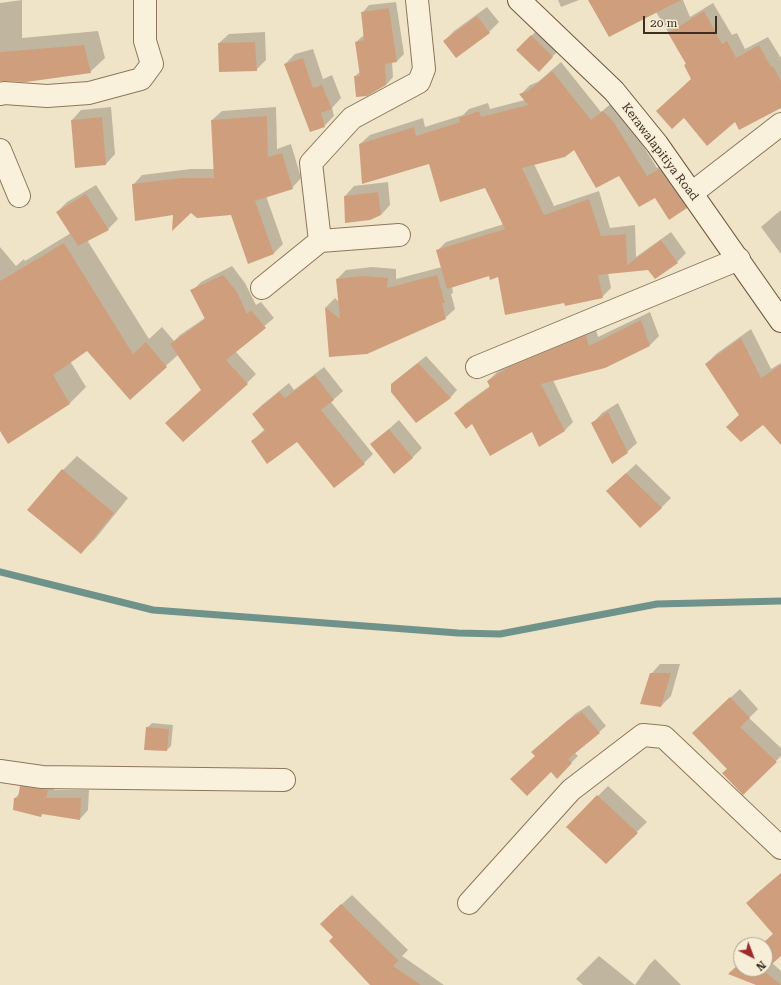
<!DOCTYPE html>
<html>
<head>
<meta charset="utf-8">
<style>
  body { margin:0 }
  #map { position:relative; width:781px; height:985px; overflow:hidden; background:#f0e4c8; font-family:"Roboto Serif",serif }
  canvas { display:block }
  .north { position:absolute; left:733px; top:937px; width:40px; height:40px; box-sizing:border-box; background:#f7eed8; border:1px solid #ada18e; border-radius:50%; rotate:138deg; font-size:11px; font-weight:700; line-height:16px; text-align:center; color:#3d2e20 }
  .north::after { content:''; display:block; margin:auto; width:14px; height:18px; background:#9e2a2b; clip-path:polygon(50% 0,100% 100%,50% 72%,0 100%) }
  .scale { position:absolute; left:643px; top:16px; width:74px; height:18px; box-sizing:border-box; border:2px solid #3d2e20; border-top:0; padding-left:5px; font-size:12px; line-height:14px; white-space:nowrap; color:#3d2e20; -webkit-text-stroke:3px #f7eed8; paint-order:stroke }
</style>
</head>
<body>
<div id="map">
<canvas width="781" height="985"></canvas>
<div class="north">N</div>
<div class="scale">20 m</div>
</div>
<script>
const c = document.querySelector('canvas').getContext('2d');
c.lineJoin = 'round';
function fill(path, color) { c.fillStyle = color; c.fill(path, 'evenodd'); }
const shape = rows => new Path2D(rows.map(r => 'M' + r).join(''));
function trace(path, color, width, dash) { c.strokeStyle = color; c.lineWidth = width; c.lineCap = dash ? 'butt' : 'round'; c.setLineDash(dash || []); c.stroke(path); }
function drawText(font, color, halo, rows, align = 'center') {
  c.font = font + ' "Roboto Serif",serif'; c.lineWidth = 3; c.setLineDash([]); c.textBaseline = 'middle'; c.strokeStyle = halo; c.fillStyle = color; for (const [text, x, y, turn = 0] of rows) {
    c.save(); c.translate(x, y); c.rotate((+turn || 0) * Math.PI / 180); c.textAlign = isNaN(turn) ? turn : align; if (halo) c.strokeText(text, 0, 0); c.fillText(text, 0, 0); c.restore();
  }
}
fill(shape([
  [22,0,22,38,98,31,105,58,90,72,0,80,0,3],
  [558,0,579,0,561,7],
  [589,0,683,0,690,17,713,3,732,35,737,33,745,49,768,37,781,58,781,107,735,121,685,116,692,78,685,65,687,63,656,12],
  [396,2,404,54,397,61,392,62,393,77,386,85,355,76,361,71,356,42,364,35,362,13,369,5],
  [487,7,499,22,489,32,444,41,454,31],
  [536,31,557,52,539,70,518,50],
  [265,32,266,60,256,70,219,43,229,34],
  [313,49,323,79,332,75,341,98,332,108,334,116,324,126,285,64,295,54],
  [561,62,601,112,613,102,622,112,657,168,669,161,695,198,686,207,655,196,575,148,534,164,554,206,599,191,610,228,635,225,636,257,671,232,686,253,677,262,649,269,608,273,611,288,602,297,565,302,499,275,489,275,452,287,453,293,451,294,455,309,445,318,330,356,326,307,335,298,339,302,337,279,346,270,372,267,396,269,396,279,442,267,437,251,446,242,504,224,486,186,429,163,360,144,370,135,423,118,425,127,463,115,469,109,488,103,490,109,525,100,521,94,530,85,538,82],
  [111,107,115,154,106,164,72,120,81,110],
  [276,107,277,149,291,144,301,178,292,188,266,196,283,244,273,254,232,214,191,212,174,213,133,185,142,175,191,169,215,169,212,120,222,111],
  [388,182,390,205,381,215,345,196,354,186],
  [96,185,118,219,108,229,87,240,149,339,162,327,174,341,180,335,205,318,192,291,201,282,232,266,245,283,256,305,261,302,274,318,235,351,256,374,247,383,202,390,178,355,130,398,87,349,70,361,86,387,70,403,8,442,0,430,0,247,16,266,24,259,25,261,71,233,57,212,67,202],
  [781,210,781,254,761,227],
  [650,312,659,336,650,345,604,367,553,380,573,422,564,431,532,431,473,422,456,413,465,404,490,386,488,381,497,372,519,358,595,327,598,337],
  [751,329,771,369,781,363,781,444,763,423,727,427,740,414,706,364,716,354],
  [426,356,457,390,450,398,392,385,400,377],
  [324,367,343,391,331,402,373,454,364,463,297,441,252,441,265,429,253,414,262,405,289,383,294,390],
  [618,403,637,443,627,452,593,423,602,413],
  [399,420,422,448,412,458,372,444],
  [77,456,128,498,95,539,81,553,63,470],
  [636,464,671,498,661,508,607,491],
  [660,664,680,664,671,696,661,706,651,674],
  [740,689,758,709,749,718,781,748,781,756,743,793,702,724],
  [589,705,606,726,575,753,578,756,557,777,532,752,575,714],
  [152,723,173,725,171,746,167,750,147,728],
  [29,779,56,782,54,790,89,790,88,810,80,819,43,813,41,816,14,809,15,798,20,793,21,787],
  [608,786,647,822,606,862,567,827],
  [781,873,781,955,772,963,781,971,781,985,759,985,730,973,741,963,741,969,765,969,765,945,761,945,773,934,755,895],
  [352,895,408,950,402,956,444,985,383,985,335,937,331,914],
  [599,956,635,985,649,965,655,959,681,985,583,985,576,979]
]), '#0003');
trace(shape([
  [0,572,153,610,458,633,500,634,657,604,781,601]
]), '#6f938a', 7);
fill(shape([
  [588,0,681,0,609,37],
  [389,8,397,62,385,64,386,85,367,96,356,97,354,76,360,76,355,42,364,40,361,12],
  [704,11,722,44,727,41,736,58,759,45,771,67,773,66,781,81,781,108,739,130,735,122,707,146,684,118,672,129,656,111,691,79,684,65,686,64,668,33],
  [477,16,490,33,456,58,443,41],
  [531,35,553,57,539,72,516,50],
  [255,42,257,71,219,72,218,43],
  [84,45,91,73,26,82,0,81,0,52],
  [303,58,313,88,322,85,332,109,321,113,325,127,310,132,284,64],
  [552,71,591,120,603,111,613,121,647,176,659,169,687,208,669,220,655,198,639,207,619,176,596,188,574,150,565,157,522,168,544,215,589,199,601,236,626,234,627,265,661,240,678,263,655,279,648,270,598,275,603,298,565,306,564,303,505,315,498,277,490,280,489,276,447,289,436,250,505,229,485,188,440,202,429,164,362,184,359,144,414,127,416,136,460,122,459,118,479,111,481,117,528,105,519,94,528,91],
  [267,116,268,157,282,153,293,189,255,201,274,254,248,264,231,215,197,218,191,213,172,231,173,215,135,221,132,184,181,178,214,178,211,120],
  [102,117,106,165,75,168,71,120],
  [378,192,381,215,370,220,345,223,344,196],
  [86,194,109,230,78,246,56,212],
  [64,243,133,354,146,342,167,367,130,400,87,351,53,375,70,404,8,444,0,431,0,281],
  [223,275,237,292,247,314,251,310,266,328,226,360,248,384,183,442,165,423,201,390,170,344,205,319,190,290],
  [437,275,445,303,442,303,446,319,367,354,329,357,325,307,340,319,336,279,362,276,388,278,387,288],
  [641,320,650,346,605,368,541,384,565,431,539,447,532,432,490,456,472,424,466,429,454,413,490,387,487,381,509,367,586,335,589,346],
  [741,338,761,378,781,365,781,445,763,425,741,442,726,427,739,415,705,364],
  [418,363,451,398,416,423,391,392,391,384],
  [315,375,334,400,321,410,365,464,334,488,297,442,267,464,251,441,265,431,252,414,279,392,285,398],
  [608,412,628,453,612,464,591,423],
  [389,429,413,458,394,474,370,444],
  [62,469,114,513,81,554,27,510],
  [626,473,662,508,640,528,606,491],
  [650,673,671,673,661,707,640,704],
  [730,697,750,718,740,727,777,762,743,795,722,773,727,769,692,733],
  [582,712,600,733,568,759,572,763,557,779,551,772,527,796,510,779,535,756,531,752,567,721],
  [146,727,169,729,167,751,144,750],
  [20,786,48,790,46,798,81,798,80,820,42,814,41,817,13,810,14,798,18,798],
  [597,795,638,833,606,864,566,827],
  [781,873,781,956,764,971,781,985,756,985,728,974,741,962,741,969,765,969,765,945,761,945,773,934,746,903],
  [341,904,399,961,393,966,421,985,370,985,329,941,333,937,320,924]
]), '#cf9f7d');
const street = shape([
  [0,94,4,93,47,96,89,93,141,79,152,64,145,41,145,0],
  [0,150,19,196],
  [692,193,781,124],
  [320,241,399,235],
  [262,288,320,241,311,163,352,118,419,82,424,69,417,0],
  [477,367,739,259],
  [0,771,42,777,284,780],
  [469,903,571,790,643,735,664,737,781,848]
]);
const secondary = shape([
  [519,0,614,91,657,144,781,321]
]);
trace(street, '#8d765c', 24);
trace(secondary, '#6f573f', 24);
trace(street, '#faf1dc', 22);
trace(secondary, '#faf1dc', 22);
drawText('12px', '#3d2e20', '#f7eed8', [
  ["Kerawalapitiya Road",660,152,53]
]);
</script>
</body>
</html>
